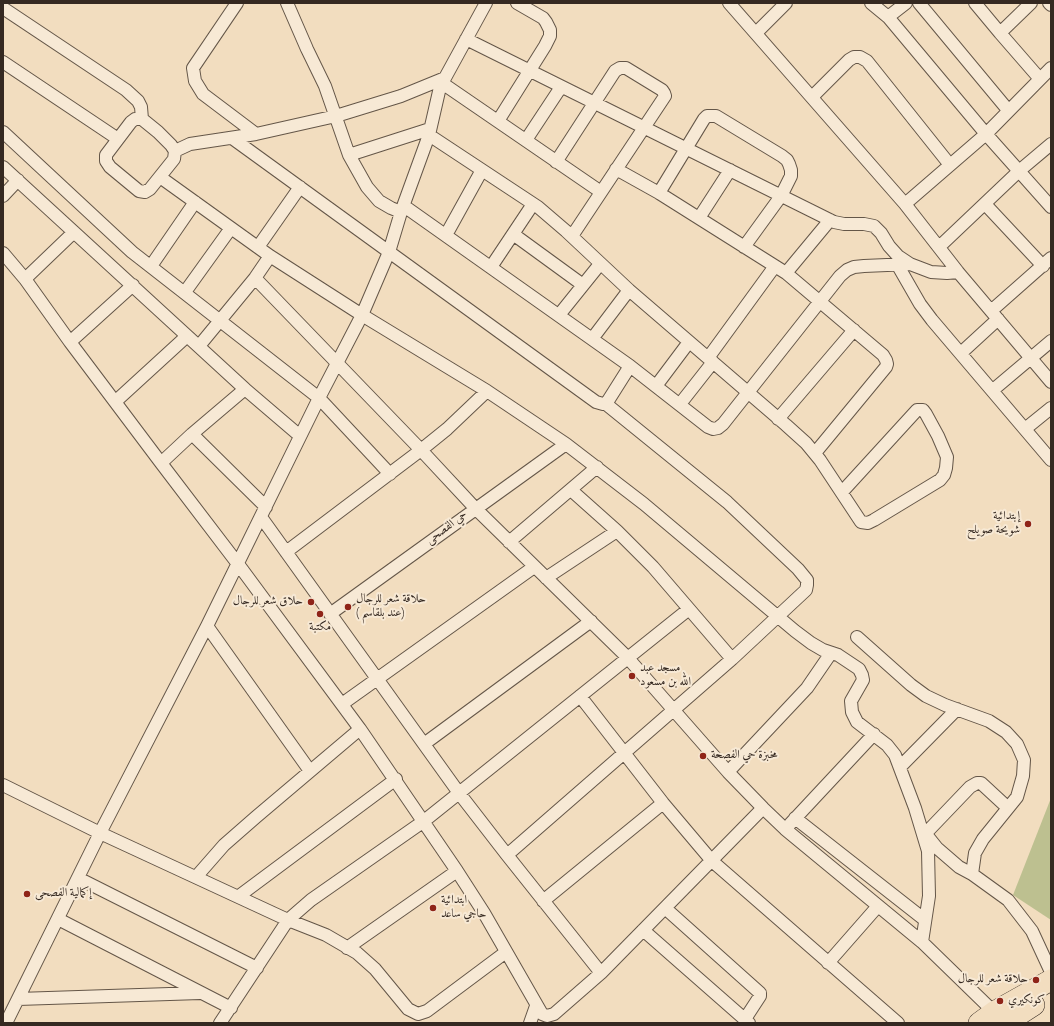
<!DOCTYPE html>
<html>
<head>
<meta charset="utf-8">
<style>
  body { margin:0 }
  #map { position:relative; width:1054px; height:1026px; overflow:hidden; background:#f2ddbf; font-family:"IM FELL English",serif }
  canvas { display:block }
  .frame { position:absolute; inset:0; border:4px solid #352921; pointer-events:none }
</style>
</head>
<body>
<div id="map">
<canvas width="1054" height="1026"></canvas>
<div class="frame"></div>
</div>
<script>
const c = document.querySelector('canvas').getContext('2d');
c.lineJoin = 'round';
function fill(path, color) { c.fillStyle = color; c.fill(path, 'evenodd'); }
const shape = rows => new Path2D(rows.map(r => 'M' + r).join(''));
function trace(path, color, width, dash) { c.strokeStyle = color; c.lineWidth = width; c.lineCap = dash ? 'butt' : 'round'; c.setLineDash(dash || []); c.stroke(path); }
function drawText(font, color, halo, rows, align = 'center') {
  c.font = font + ' "IM FELL English",Amiri,serif'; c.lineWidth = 4; c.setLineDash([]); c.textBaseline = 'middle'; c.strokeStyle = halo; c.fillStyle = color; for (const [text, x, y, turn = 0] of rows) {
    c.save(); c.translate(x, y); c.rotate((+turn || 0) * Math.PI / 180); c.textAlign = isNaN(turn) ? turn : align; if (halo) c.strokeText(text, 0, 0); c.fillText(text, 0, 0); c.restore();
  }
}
fill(shape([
  [1051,798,1051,920,1013,895]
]), '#bdc090');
const street = shape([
  [237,3,193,68,195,81,203,94,256,134],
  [287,3,307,49,325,86,349,155,367,187,379,201,391,208,401,212],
  [729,3,905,204,958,272,1051,382],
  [871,3,888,17,986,134,1051,207],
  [919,3,1008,110],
  [975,3,1000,33,1031,3],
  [1049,3,1051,5],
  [3,8,126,90,138,101,141,107,142,119],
  [888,17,906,3],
  [756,33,786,3],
  [1000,33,1040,79],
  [466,39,834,222,844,224,864,224,874,226,881,233,889,246,898,256,910,264,931,272,947,273,958,272],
  [3,62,118,139],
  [442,83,601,192],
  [812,97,849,60,854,57,860,57,867,61,950,165],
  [135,119,142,119,158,132,171,145,175,151,174,159,150,189,145,192,139,191,110,167,106,161,106,155,131,122,135,119],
  [498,121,545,46,550,36,550,30,546,22,543,18,517,3],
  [3,132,132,252,319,398,390,474],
  [429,135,538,207,566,231,629,290,786,425,806,443,820,460,861,522,868,523,874,520,940,480,944,475,946,468,947,457,938,436,926,414,923,410,917,410,842,492],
  [232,138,596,402,603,404,606,404,727,502,798,569,807,580,807,585,806,590,732,659,507,855],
  [526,140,561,87],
  [175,151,190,144,256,134,336,116,401,96,445,78],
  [349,155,430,129],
  [556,162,615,71,620,68,626,68,662,90,664,93,665,96,572,236],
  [3,167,245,389,300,436],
  [616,169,659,193,786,273,883,355,886,360,887,364,886,367,815,453],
  [160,177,270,256,362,315,487,391,566,444,644,504,795,631,811,643,823,650,838,655,859,669,862,675,863,680,851,701,852,712,857,722,887,745,895,755,915,808,928,851,929,896,922,942],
  [659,193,704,119,707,116,716,116,782,156,787,160,789,164,791,170,791,176,781,196,744,247],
  [3,196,18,180],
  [905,204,986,134,1051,68],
  [985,204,1043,266],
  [404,206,630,366,708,427,713,429,718,428,723,424,840,276,847,270,854,267,864,266,910,264],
  [699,218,730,170],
  [513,234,583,285],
  [446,235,482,170],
  [258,247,300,187],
  [939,247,1019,171,1051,144],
  [3,253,25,279,70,342,161,463,238,564,360,729,457,871,484,913,542,1014,547,1016,554,1014,601,973,763,808],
  [897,264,920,304,932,320,1051,460],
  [151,266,195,202],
  [491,267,533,204],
  [786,273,830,220],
  [255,278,421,450,475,508,627,657,728,772,763,808,785,829,922,942,994,1012,997,1017],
  [25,279,74,232],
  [185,292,231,228],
  [991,311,1051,258],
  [559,315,600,264],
  [592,339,629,290],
  [70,342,133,285],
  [199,346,255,278,270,256],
  [961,353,998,319],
  [708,358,775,266],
  [656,386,689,342],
  [993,390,1051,341],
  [116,401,187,336],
  [606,404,630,366],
  [680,404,713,362],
  [778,419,854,330],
  [1025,429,1051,408],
  [192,434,266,507],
  [161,463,192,434,245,389],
  [571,490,617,531,653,567,732,659],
  [261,517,459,793,507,855,601,973],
  [509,542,597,467],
  [286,552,421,450,447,429,487,391],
  [546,578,617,531],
  [330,614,566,444],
  [207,626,310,771],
  [857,637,911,685,926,696,945,705,989,721,1006,732,1017,744,1024,760,1023,776,1017,797,983,839,975,853,972,874],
  [580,696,663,803,712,861,898,1023],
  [342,704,534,567],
  [424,744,591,621],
  [900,767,957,709],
  [728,772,807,688,831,653],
  [3,785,100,833,288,920,326,935,357,953,375,969,408,1009,418,1014,427,1011,506,952],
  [795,818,925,920],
  [790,824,874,734],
  [925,833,937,848,959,867,972,874,1008,900,1032,931,1051,972],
  [925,834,970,787,977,783,981,783,1008,808],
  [196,877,224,845,256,817,360,729],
  [78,878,257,968],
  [239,896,396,779],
  [543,901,663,803],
  [665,908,760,993,760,996,745,1019],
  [58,919,231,1008],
  [643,930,749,1023],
  [347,948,457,871],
  [828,963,878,906],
  [18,999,200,993],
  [6,1023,100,833,207,626,319,398,362,315,389,252,401,212,429,135,440,87,486,3],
  [220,1023,288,920,311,900,424,821,689,609],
  [530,1023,536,1006]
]);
const highway = shape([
  [979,1023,994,1012,1051,980],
  [1006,1023,1034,1005]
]);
trace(street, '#645648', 14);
trace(highway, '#352921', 22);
trace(street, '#f7e9d5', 12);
trace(highway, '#f2ddbf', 21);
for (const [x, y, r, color] of [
  [1028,524,4,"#8f2418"],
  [311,602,4,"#8f2418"],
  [348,607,4,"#8f2418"],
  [320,614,4,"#8f2418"],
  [632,676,4,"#8f2418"],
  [703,756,4,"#8f2418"],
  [27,894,4,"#8f2418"],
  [433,908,4,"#8f2418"],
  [1036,980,4,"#8f2418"],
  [1000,1001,4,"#8f2418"]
]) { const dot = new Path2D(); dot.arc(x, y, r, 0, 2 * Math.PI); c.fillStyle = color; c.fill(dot); trace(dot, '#f7e9d5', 1.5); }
drawText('12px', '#352921', '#f7e9d5', [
  ["إبتدائية",1020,517,"right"],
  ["شويحة صويلح",1020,531,"right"],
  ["حلاقة شعر للرجال",356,600],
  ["( عند بلقاسم)",356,614],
  ["حلاق شعر للرجال",303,602,"right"],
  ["مكتبة",320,628,"center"],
  ["مسجد عبد",640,669],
  ["الله بن مسعود",640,683],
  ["مخبزة حي الفصحة",711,756],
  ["إكمالية الفصحى",35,894],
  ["ابتدائية",441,901],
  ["حاجي ساعد",441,915],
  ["حلاقة شعر للرجال",1028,980,"right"],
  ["كونكيري",1008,1001]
], 'left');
drawText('12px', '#352921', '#f7e9d5', [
  ["حي الفصحى",447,528,-36]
]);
</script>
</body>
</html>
